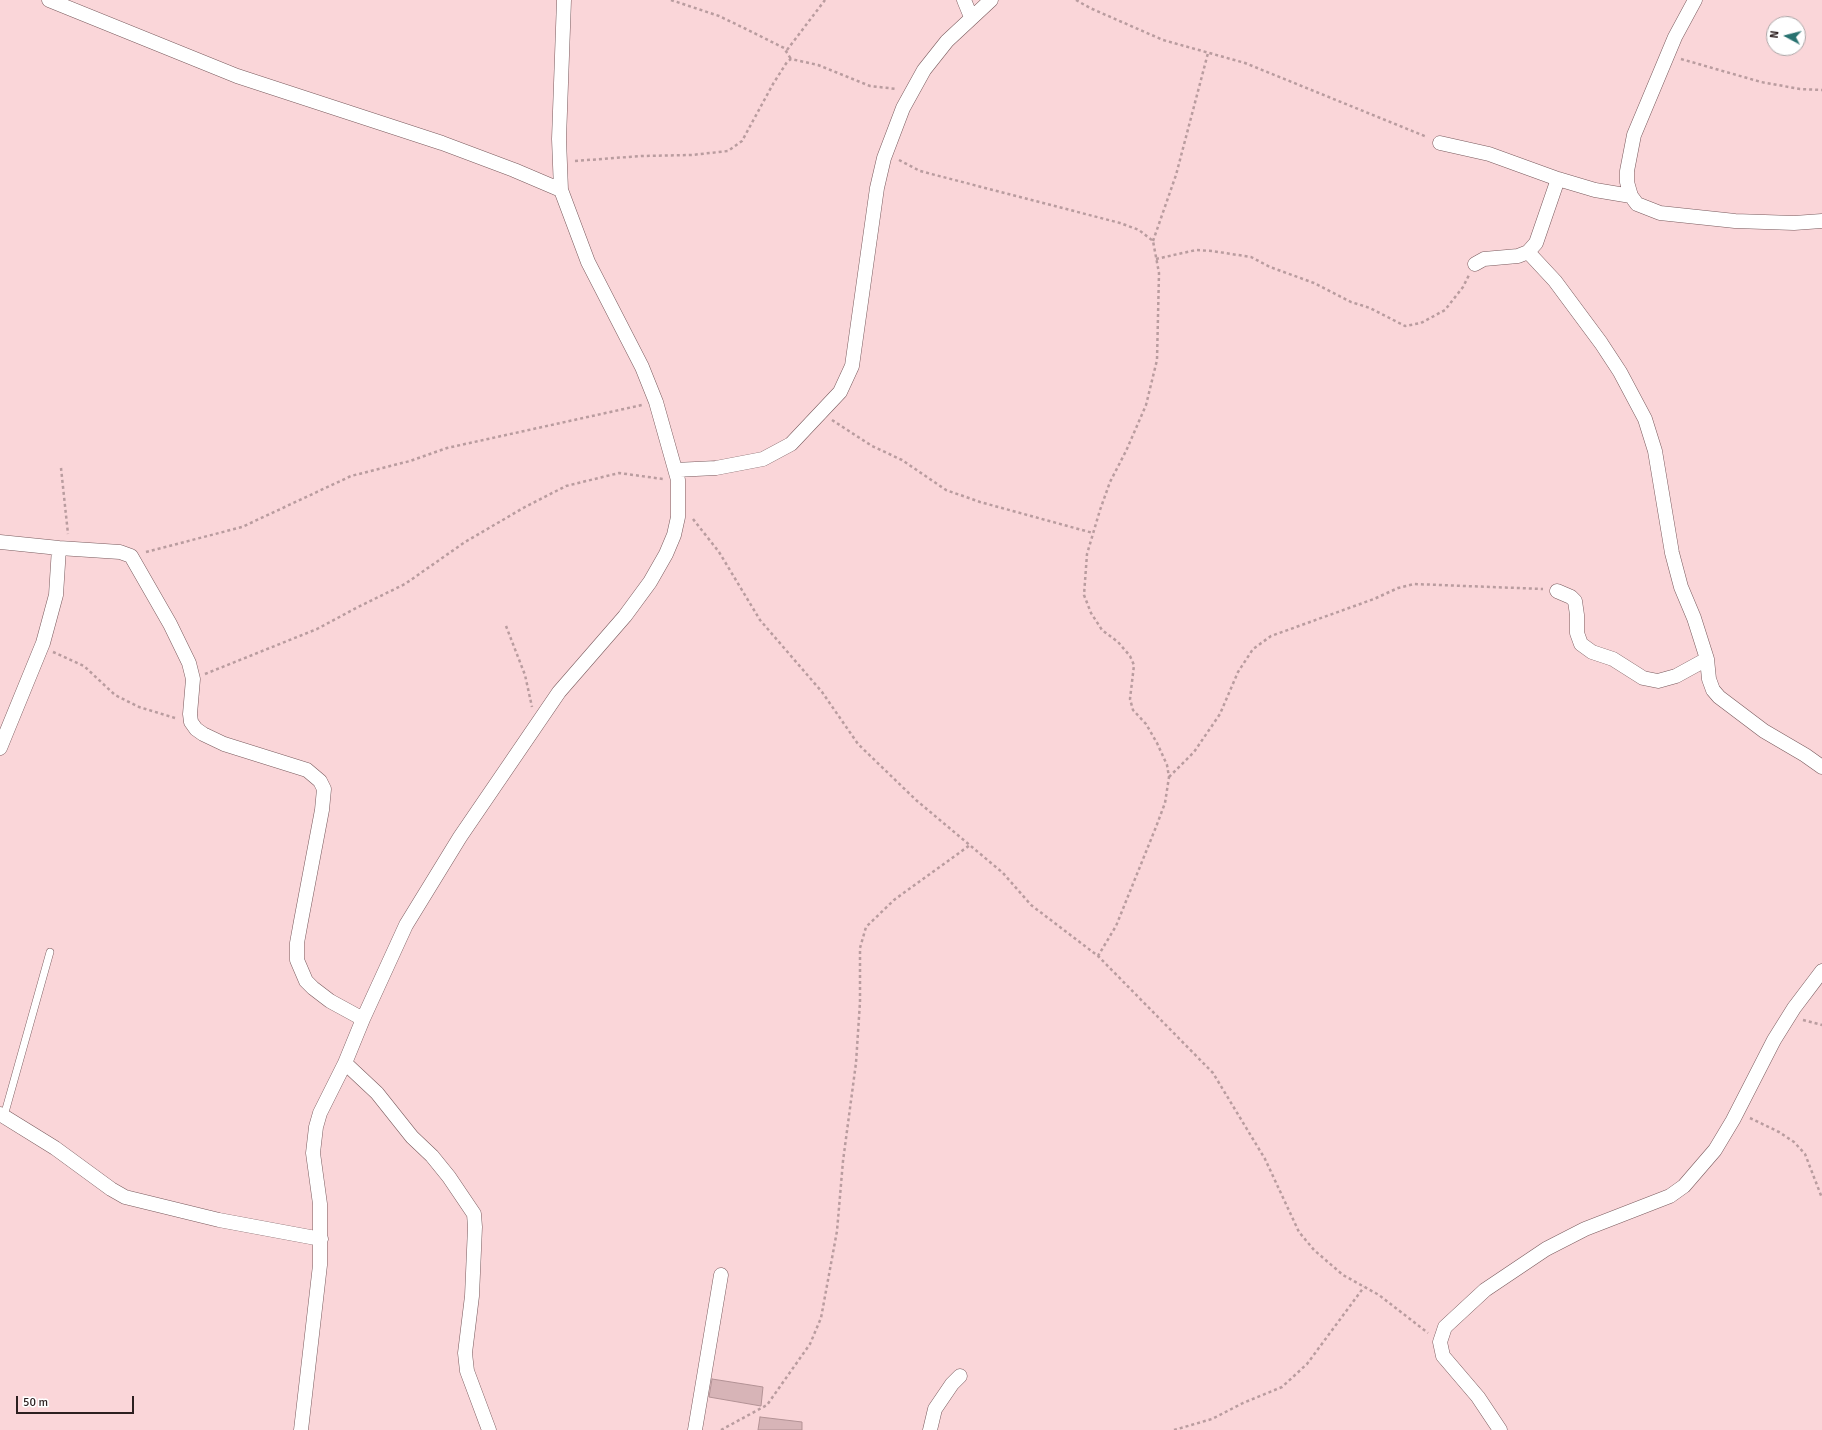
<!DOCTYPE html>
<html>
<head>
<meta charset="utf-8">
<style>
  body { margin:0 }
  #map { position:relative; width:1822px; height:1430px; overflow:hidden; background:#fad6d9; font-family:Signika,sans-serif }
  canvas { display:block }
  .north { position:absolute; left:1766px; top:16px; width:40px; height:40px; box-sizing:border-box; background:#fff; border:1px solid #aba5a6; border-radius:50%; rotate:277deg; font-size:11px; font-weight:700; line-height:16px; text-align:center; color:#2c1f20 }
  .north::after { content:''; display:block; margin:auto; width:14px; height:18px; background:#287270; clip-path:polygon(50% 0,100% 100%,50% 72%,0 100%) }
  .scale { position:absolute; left:16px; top:1396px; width:118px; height:18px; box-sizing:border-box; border:2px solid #2c1f20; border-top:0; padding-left:5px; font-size:12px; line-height:14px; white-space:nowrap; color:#2c1f20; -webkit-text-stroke:3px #fff; paint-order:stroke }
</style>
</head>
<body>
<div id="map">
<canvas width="1822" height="1430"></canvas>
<div class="north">N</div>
<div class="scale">50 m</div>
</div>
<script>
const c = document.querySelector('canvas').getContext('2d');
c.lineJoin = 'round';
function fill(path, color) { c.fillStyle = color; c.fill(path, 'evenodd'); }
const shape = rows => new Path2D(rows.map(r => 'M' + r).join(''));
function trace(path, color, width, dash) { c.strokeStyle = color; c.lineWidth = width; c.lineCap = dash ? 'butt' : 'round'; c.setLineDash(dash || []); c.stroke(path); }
const building = shape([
  [712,1379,763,1387,761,1406,709,1397,712,1379],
  [760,1417,802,1422,802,1430,758,1430,760,1417]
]);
fill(building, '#d7b4b7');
trace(building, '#b39295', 1);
const lane = shape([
  [4,1116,50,952]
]);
const street = shape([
  [49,0,237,76,442,143,514,170,561,190],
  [964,0,971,17],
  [1695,0,1675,37,1634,135,1627,171,1627,182,1631,196,1637,204,1660,213,1735,221,1794,223,1822,221],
  [1440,143,1489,154,1558,179,1595,190,1631,196],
  [1528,252,1555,281,1601,343,1620,372,1645,419,1655,451,1672,553,1681,587,1694,618,1707,659,1709,679,1713,690,1719,697,1764,731,1805,755,1822,767],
  [1475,264,1484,259,1518,256,1528,252,1536,243,1558,179],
  [675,470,716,468,763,459,791,444,840,392,852,366,877,188,884,158,903,108,924,70,947,41,991,0],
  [0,542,59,548,120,552,131,556,170,624,189,663,193,679,190,714,191,722,196,729,203,734,224,744,307,770,320,781,324,789,322,810,301,921,297,943,297,960,306,981,313,988,330,1001,363,1019],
  [1557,591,1571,597,1575,601,1577,615,1577,633,1581,644,1592,652,1613,659,1643,678,1658,681,1676,676,1707,659],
  [0,748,43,643,56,595,59,548],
  [345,1063,377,1093,412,1137,432,1156,449,1177,474,1214,475,1227,472,1296,465,1353,467,1371,489,1430],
  [0,1114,55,1148,111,1189,125,1197,219,1220,321,1239],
  [301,1430,320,1265,320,1204,313,1153,316,1127,320,1113,345,1063,363,1019,406,925,460,837,559,692,625,616,650,582,666,554,674,535,678,517,678,480,656,402,642,367,588,262,561,190,559,139,564,0],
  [695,1430,721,1275],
  [930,1430,935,1409,952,1384,960,1376],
  [1500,1430,1478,1397,1443,1356,1440,1342,1445,1327,1485,1290,1546,1249,1585,1229,1670,1196,1684,1186,1715,1150,1733,1120,1774,1040,1794,1008,1822,971]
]);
trace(lane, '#795a5d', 8);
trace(street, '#795a5d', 15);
trace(shape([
  [671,0,719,16,746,29,784,48,791,59],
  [1076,0,1090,8,1163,40,1245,63,1427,137],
  [787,50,825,0],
  [1681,59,1761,82,1800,89,1822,90],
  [899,160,920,171,1120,223,1139,230,1153,241,1159,273,1157,360,1146,405,1126,451,1110,482,1100,510,1087,554,1084,595,1091,613,1102,630,1118,642,1130,656,1134,665,1130,699,1133,710,1146,724,1157,743,1167,765,1169,777,1165,803,1156,827,1116,926,1098,956],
  [575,161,641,156,692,155,728,151,742,141,773,84,787,62,791,59,818,65,870,86,897,89],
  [1153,241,1176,175,1208,53],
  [1156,259,1196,250,1212,251,1251,257,1270,267,1314,283,1351,302,1370,308,1405,326,1421,323,1445,310,1463,287,1469,275],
  [832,420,872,446,902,460,946,490,980,502,1093,533],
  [61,468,68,534],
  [693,519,719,552,760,620,822,692,858,744,916,800,1003,873,1031,905,1098,956,1213,1073,1265,1159,1299,1232,1314,1250,1343,1275,1379,1295,1428,1333],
  [146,552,242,527,351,476,410,461,447,448,642,405],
  [506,626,525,675,532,707],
  [53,652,84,666,115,695,139,707,175,718],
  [205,674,317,629,358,607,405,584,465,542,525,507,566,486,619,473,663,479],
  [1169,777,1194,752,1220,714,1238,672,1253,649,1271,636,1374,599,1398,588,1414,584,1543,589],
  [1803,1020,1822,1025],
  [1750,1118,1779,1132,1794,1142,1805,1154,1822,1198],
  [721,1430,767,1405,810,1344,821,1318,837,1231,843,1161,856,1063,860,1002,860,948,866,927,894,900,970,845],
  [1174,1430,1212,1419,1243,1403,1282,1387,1307,1364,1364,1287]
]), '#b99c9f', 2.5, [3, 3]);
trace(lane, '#fff', 7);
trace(street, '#fff', 14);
</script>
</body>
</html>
